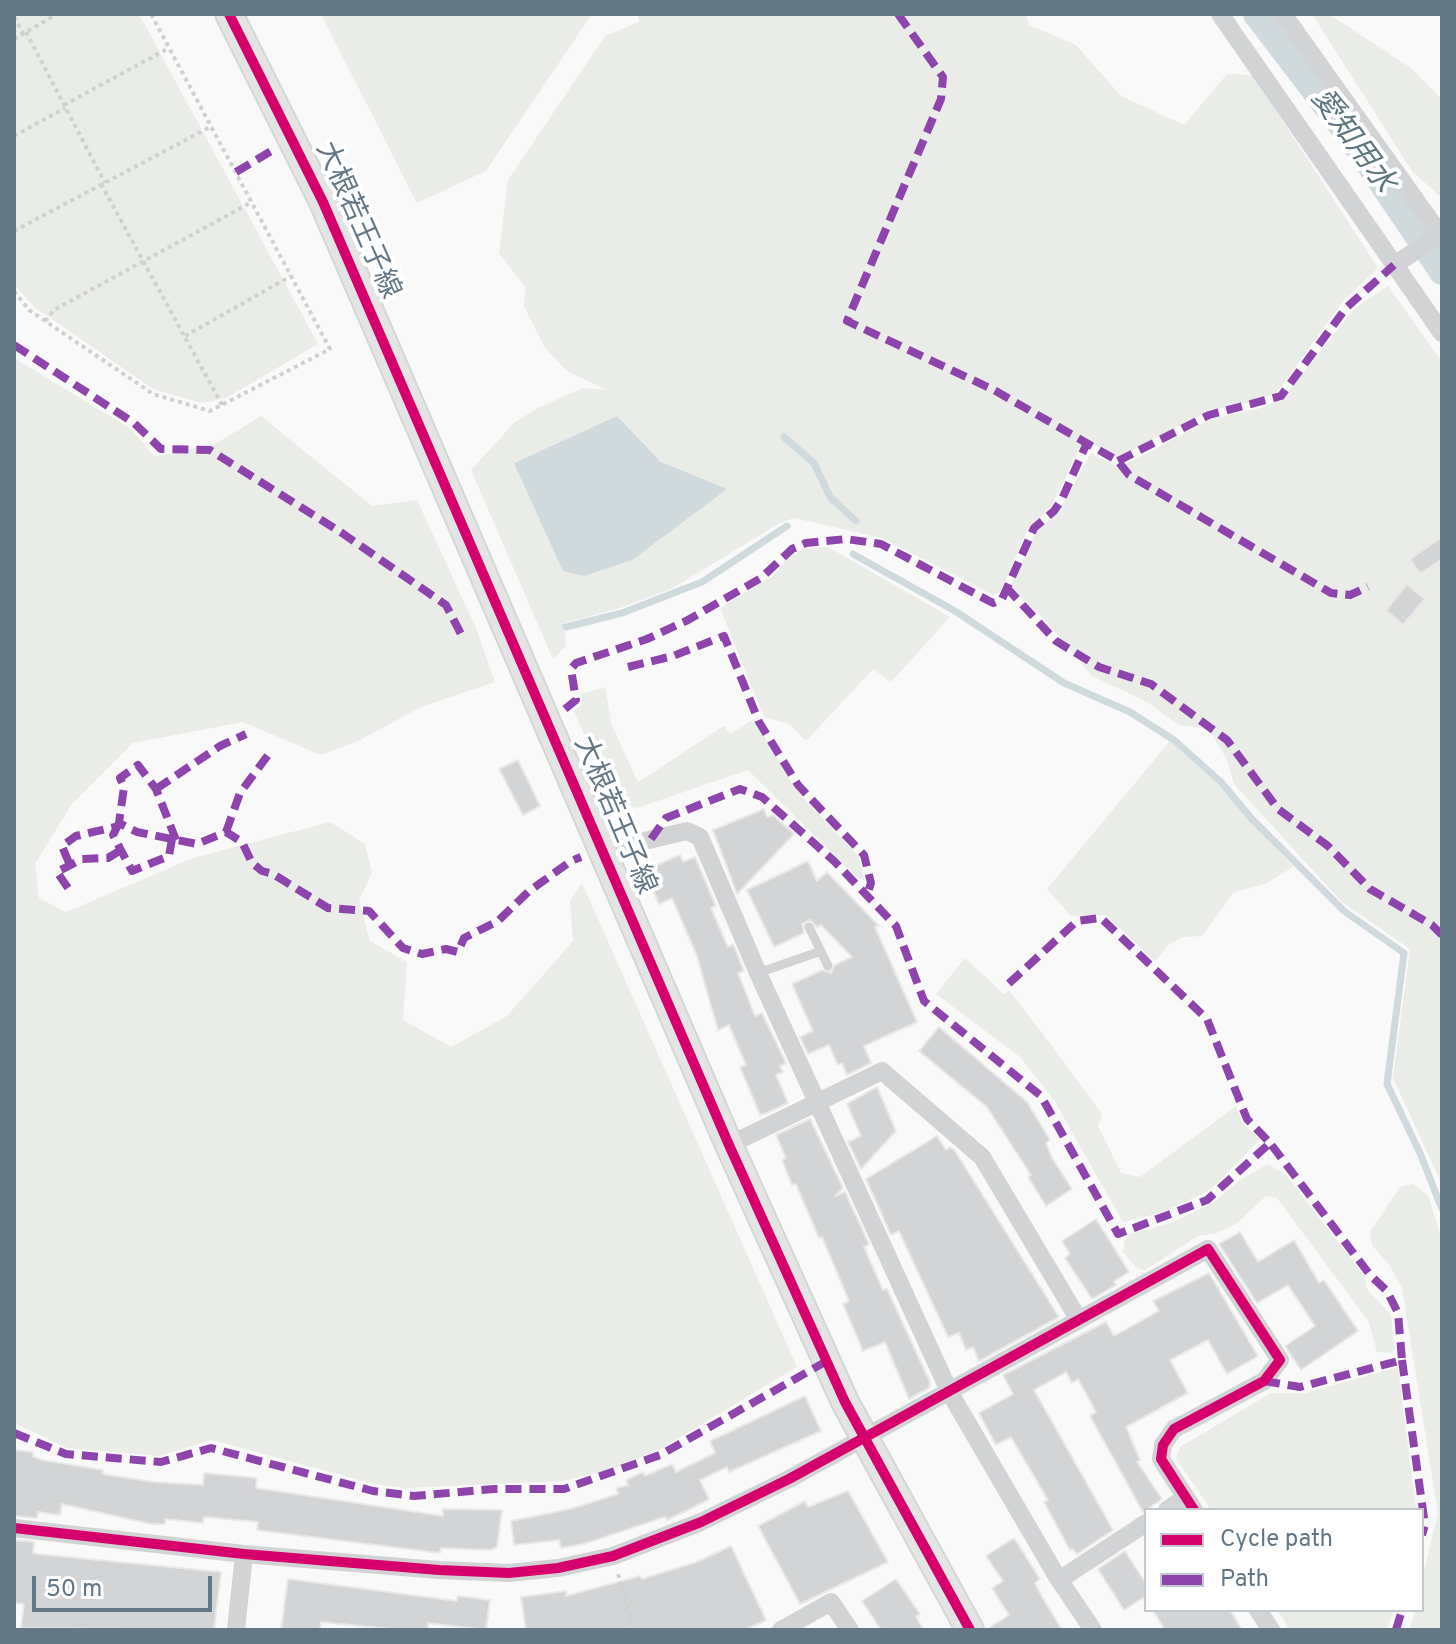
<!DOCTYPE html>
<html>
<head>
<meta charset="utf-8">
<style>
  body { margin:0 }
  #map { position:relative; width:1456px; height:1644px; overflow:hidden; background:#f9f9f9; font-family:Overpass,sans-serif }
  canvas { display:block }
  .frame { position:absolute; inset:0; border:16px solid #637785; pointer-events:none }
  .legend { position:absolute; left:1144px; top:1508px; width:280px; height:104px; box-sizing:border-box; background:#fff; border:2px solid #c1c9ce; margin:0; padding:10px 14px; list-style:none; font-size:24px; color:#637785 }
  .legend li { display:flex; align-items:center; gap:16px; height:40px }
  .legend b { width:40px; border:2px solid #c1c9ce }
  .scale { position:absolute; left:32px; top:1576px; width:180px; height:36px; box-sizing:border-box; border:4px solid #637785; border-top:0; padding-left:10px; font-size:24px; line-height:28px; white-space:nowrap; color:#637785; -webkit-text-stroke:6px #fff; paint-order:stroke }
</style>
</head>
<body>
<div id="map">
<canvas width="1456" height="1644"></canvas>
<div class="frame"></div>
<ul class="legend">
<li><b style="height:10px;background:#d6006c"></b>Cycle path</li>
<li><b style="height:10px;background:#8e44ad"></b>Path</li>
</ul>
<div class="scale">50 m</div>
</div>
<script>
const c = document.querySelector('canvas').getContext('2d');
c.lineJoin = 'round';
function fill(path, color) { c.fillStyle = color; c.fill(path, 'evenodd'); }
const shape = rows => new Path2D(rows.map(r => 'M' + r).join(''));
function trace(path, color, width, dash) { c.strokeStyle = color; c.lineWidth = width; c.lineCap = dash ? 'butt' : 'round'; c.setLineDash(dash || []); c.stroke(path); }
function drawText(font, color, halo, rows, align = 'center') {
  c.font = font + ' Overpass,"Noto Sans JP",sans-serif'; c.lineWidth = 8; c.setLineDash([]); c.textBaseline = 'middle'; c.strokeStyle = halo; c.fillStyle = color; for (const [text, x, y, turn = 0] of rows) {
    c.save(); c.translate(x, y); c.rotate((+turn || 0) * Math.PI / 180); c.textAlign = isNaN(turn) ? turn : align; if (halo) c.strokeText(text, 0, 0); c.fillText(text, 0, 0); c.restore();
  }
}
fill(shape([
  [14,14,139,14,318,344,226,398,202,403,153,389,33,306,14,284],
  [321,14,592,14,486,171,417,203],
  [638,14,1026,14,1029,25,1076,45,1121,96,1184,125,1227,74,1253,75,1378,268,1344,300,1278,391,1259,400,1208,411,1117,458,1084,439,1051,507,1028,528,1001,591,993,595,882,538,794,518,780,523,671,589,620,608,564,623,566,646,553,659,471,470,515,422,538,408,583,388,607,390,567,371,546,349,524,307,526,288,499,253,508,180,605,36,639,22],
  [617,416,661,462,514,463],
  [1312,14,1329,14,1340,21,1411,68,1442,100,1442,198,1412,171],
  [1388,286,1442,362,1442,1184,1393,1078,1410,949,1342,902,1234,784,1226,758,1209,729,1178,725,1149,703,1092,676,1044,619,1010,587,1036,531,1058,513,1091,453,1119,468,1211,419,1261,408,1284,397,1355,308],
  [14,358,131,429,155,457,217,443,261,416,372,506,417,500,476,628,495,682,421,707,358,741,321,755,243,722,133,743,72,804,35,864,39,898,66,912,193,858,330,822,365,844,372,872,359,901,370,941,407,962,403,1020,451,1047,507,1016,573,941,570,900,582,883,797,1367,659,1450,607,1471,563,1481,406,1488,374,1484,212,1440,159,1456,67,1448,14,1423],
  [828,547,950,617,891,682,873,669,806,741,789,724,764,717,720,608,774,575,788,557,807,548],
  [605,687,612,726,638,782,724,726,730,734,754,719,795,789,859,857,865,881,854,875,748,770,637,808,613,801,574,711,582,705,581,694],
  [1170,741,1219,785,1293,867,1265,884,1234,892,1202,936,1183,937,1169,944,1155,961,1106,915,1071,916,1047,889],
  [965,958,1004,994,1009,990,1052,1046,1102,1114,1098,1126,1121,1173,1140,1177,1236,1106,1243,1123,1260,1140,1209,1191,1160,1213,1123,1222,1054,1100,1020,1057,936,994],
  [1268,1164,1286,1175,1365,1277,1367,1289,1391,1315,1395,1349,1391,1353,1377,1352,1369,1322,1277,1198,1266,1196,1237,1223,1217,1233,1198,1236,1145,1270,1136,1268,1123,1252,1124,1241,1130,1234,1174,1222,1214,1202,1240,1180],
  [1413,1184,1428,1195,1442,1240,1442,1630,1410,1630,1415,1610,1422,1610,1422,1580,1438,1513,1402,1288,1390,1266,1372,1245,1370,1232,1400,1187],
  [1398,1367,1416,1510,1211,1510,1176,1458,1180,1447,1271,1393,1306,1393],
  [1277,1610,1393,1610,1387,1630,1290,1630]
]), '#e9ece7');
fill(shape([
  [617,416,661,462,727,489,632,560,584,576,563,571,514,463]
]), '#d0d9dc');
trace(shape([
  [784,437,814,463,830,497,856,521],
  [853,554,955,611,1064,683,1130,712,1174,740,1221,782,1252,819,1344,911,1404,953,1387,1084,1420,1153,1442,1209],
  [566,627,622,613,702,582,787,526]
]), '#d0d9dc', 7);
trace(shape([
  [1256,14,1353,141,1442,272]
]), '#d0d9dc', 26);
const building = shape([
  [1442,537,1442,559,1420,574,1410,559,1442,537],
  [1407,584,1425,599,1403,625,1386,610,1407,584],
  [518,760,540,806,523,815,499,769,518,760],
  [764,809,767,817,773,815,794,834,737,894,713,830,764,809],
  [680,855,683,862,695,857,716,906,711,908,728,947,733,944,744,971,738,973,755,1016,762,1013,786,1063,780,1066,783,1072,776,1075,788,1103,767,1113,760,1115,740,1067,746,1065,729,1025,718,1030,697,956,672,898,659,904,648,877,653,875,650,868,680,855],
  [808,861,817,881,827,872,879,926,875,927,917,1022,864,1046,871,1063,847,1075,842,1063,838,1065,829,1045,808,1054,800,1037,813,1031,792,984,822,970,831,973,835,965,852,957,821,925,817,927,810,920,802,924,804,933,774,947,747,890,808,861],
  [939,1027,1027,1102,1050,1140,1046,1143,1052,1158,1072,1189,1046,1206,1028,1177,1031,1175,987,1107,919,1051,939,1027],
  [877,1087,896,1131,861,1169,848,1142,861,1136,847,1104,877,1087],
  [810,1119,843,1188,835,1196,845,1192,869,1244,864,1247,883,1290,887,1289,930,1382,929,1388,909,1399,885,1342,863,1351,843,1304,849,1301,822,1237,819,1238,796,1184,792,1185,782,1160,786,1158,776,1135,810,1119],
  [937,1136,946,1150,950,1147,955,1151,1059,1317,979,1361,973,1347,966,1350,959,1333,948,1337,899,1231,891,1235,866,1179,937,1136],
  [1096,1219,1129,1272,1114,1281,1116,1285,1092,1299,1065,1258,1070,1254,1062,1241,1096,1219],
  [1240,1232,1258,1262,1294,1240,1319,1283,1324,1280,1358,1331,1301,1370,1285,1346,1315,1326,1288,1285,1257,1303,1219,1244,1240,1232],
  [1209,1273,1258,1356,1227,1374,1208,1340,1170,1360,1188,1393,1126,1427,1140,1460,1137,1462,1162,1499,1143,1512,1090,1416,1096,1412,1078,1379,1072,1383,1066,1372,1034,1390,1113,1530,1077,1554,1073,1549,1070,1550,1044,1502,1048,1500,1011,1437,996,1445,979,1413,1013,1394,1003,1375,1106,1322,1114,1336,1159,1311,1153,1301,1209,1273],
  [805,1396,821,1431,729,1472,727,1467,700,1480,709,1499,692,1508,667,1520,665,1517,584,1544,561,1548,559,1540,514,1545,511,1521,570,1509,618,1494,616,1488,628,1485,626,1480,643,1472,645,1476,672,1464,676,1472,715,1453,710,1441,805,1396],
  [14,1450,33,1452,33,1456,42,1460,103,1470,102,1474,154,1482,203,1485,204,1473,257,1478,256,1488,443,1516,443,1509,502,1510,497,1547,491,1550,441,1548,440,1553,257,1530,258,1522,204,1517,203,1523,165,1519,165,1524,151,1524,62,1504,60,1515,38,1512,37,1518,14,1516,14,1450],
  [848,1491,888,1562,800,1604,758,1526,805,1501,808,1507,848,1491],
  [1014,1538,1040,1579,1035,1583,1041,1595,1062,1630,986,1630,1009,1615,992,1588,1003,1581,986,1556,1014,1538],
  [14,1540,34,1542,33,1552,37,1554,221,1572,214,1630,21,1628,24,1604,14,1603,14,1540],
  [731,1546,766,1620,745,1630,526,1630,521,1597,566,1591,566,1596,640,1576,642,1579,697,1562,731,1546],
  [1125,1551,1146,1584,1146,1596,1124,1610,1098,1569,1125,1551],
  [288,1579,457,1601,458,1596,490,1600,486,1630,428,1623,428,1630,401,1630,321,1622,320,1630,281,1630,288,1579],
  [896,1579,920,1614,916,1617,924,1630,881,1630,862,1601,896,1579],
  [1153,1610,1230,1610,1242,1630,1165,1630,1153,1610]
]);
fill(building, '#d2d4d5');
trace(building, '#e8e8e8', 2);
const secondary = shape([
  [229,14,323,202,729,1145,845,1402,970,1630]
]);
trace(secondary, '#d5d6d7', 30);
trace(shape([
  [14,17,23,33],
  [26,32,105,183],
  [14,39,57,14],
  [64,105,169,48],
  [14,136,65,108],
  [101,184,222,405],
  [14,231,212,126],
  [14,291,29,310,153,394,210,411,330,349,151,14],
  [45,321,54,310,252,202],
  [185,336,291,276],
  [618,1574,634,1630]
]), '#ced0d1', 4, [4, 4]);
trace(shape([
  [809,927,828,966],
  [758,973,821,951]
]), '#d2d3d4', 9);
trace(shape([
  [1220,14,1442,333],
  [1283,14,1442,237],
  [1394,265,1440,235],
  [602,851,687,831,700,837,758,973,950,1393,1056,1575,1093,1630],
  [729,1145,882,1071,982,1157,1079,1320],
  [1167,1510,1186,1497],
  [14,1528,244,1554,439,1570,509,1573,558,1568,613,1556,701,1522,789,1479,1208,1249,1280,1360,1264,1381,1174,1429,1163,1445,1161,1459,1194,1510],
  [1059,1580,1146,1523],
  [1258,1610,1271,1630],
  [236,1630,244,1554],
  [781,1630,831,1602,850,1630]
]), '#d2d3d4', 18);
trace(secondary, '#e4e4e5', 26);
trace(shape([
  [898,14,943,77,941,99,847,321,994,390,1118,461,1129,475,1331,593,1350,595,1368,587],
  [236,172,273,150],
  [14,345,134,423,161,449,210,450,342,533,446,605,463,638],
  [1118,461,1209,415,1281,396,1346,308,1394,265],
  [1006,587,1056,641,1099,667,1151,684,1227,740,1278,809,1328,846,1370,889,1432,925,1442,935],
  [628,667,673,656,724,636,759,722,798,785,864,855,871,883,867,895],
  [565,709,576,700,571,669,576,663,647,639,688,620,761,578,792,549,806,543,846,539,881,544,993,603,1002,599,1034,528,1054,511,1062,499,1086,445],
  [156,789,220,746,246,734],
  [119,823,113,835,132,871,169,856,172,839],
  [226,832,240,793,268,755],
  [651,839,666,818,740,789,762,797,834,861,896,926,924,1001,1041,1096,1118,1234,1207,1200,1270,1143,1247,1119,1207,1019,1101,918,1077,921,1005,987],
  [176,840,156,789,138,765,120,778,124,787,119,823,137,832,197,844,226,832,242,842,252,863,262,871,273,874,328,908,369,911,403,948,422,954,446,949,458,952,464,938,498,921,528,892,571,861,581,857],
  [69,863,62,846,76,836,115,827],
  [68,888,57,872,82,859,108,858,121,850],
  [1402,1360,1425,1525,1422,1535],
  [1264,1381,1300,1387,1402,1360,1398,1313,1387,1291,1370,1275,1270,1143],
  [14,1433,66,1454,161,1462,211,1448,373,1491,414,1496,494,1489,564,1489,660,1455,827,1361],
  [1396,1630,1402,1610]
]), '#8e44ad', 8, [16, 8]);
trace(shape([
  [229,14,323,202,729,1145,845,1402,970,1630],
  [14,1528,244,1554,439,1570,509,1573,558,1568,613,1556,701,1522,789,1479,1208,1249,1280,1360,1264,1381,1174,1429,1163,1445,1161,1459,1194,1510]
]), '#d6006c', 10);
drawText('28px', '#637785', '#fff', [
  ["大根若王子線",356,221,66],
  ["大根若王子線",613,816,67]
]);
drawText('italic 30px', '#5e767e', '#fff', [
  ["愛知用水",1351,142,54]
]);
</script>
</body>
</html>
